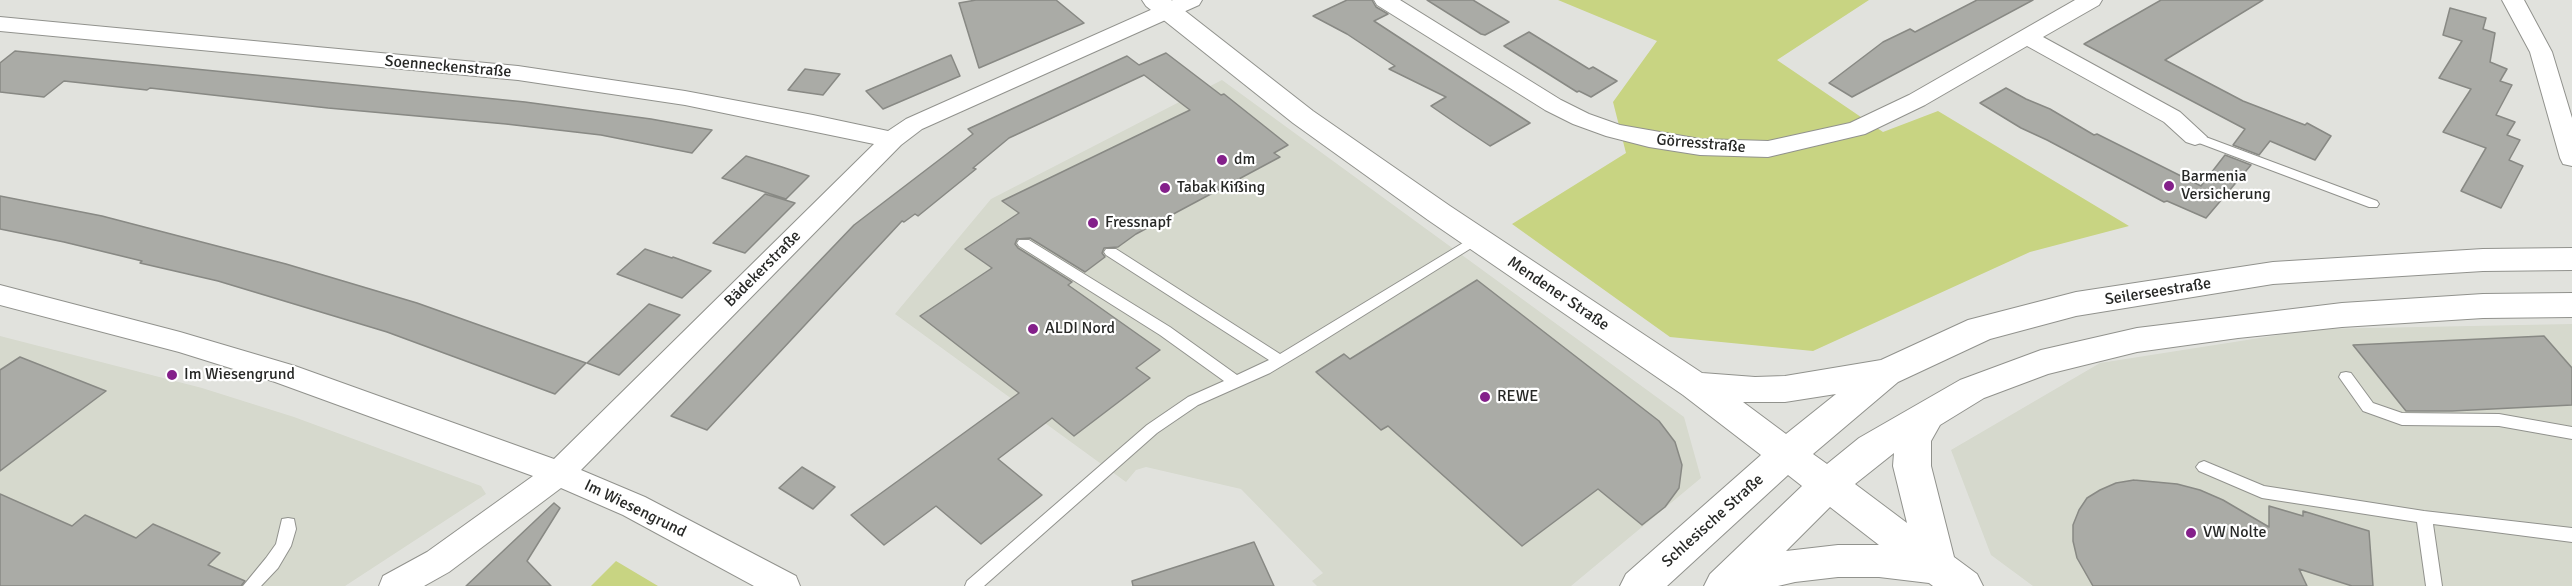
<!DOCTYPE html>
<html>
<head>
<meta charset="utf-8">
<style>
  body { margin:0 }
  canvas { display:block; background:#e1e2dd }
</style>
</head>
<body>
<canvas width="2572" height="586"></canvas>
<script>
const c = document.querySelector('canvas').getContext('2d');
c.lineJoin = 'round';
function fill(path, color) { c.fillStyle = color; c.fill(path, 'evenodd'); }
const shape = rows => new Path2D(rows.map(r => 'M' + r).join(''));
function trace(path, color, width, dash) { c.strokeStyle = color; c.lineWidth = width; c.lineCap = dash ? 'butt' : 'round'; c.setLineDash(dash || []); c.stroke(path); }
function drawText(font, color, halo, rows, align = 'center') {
  c.font = font + ' Signika,sans-serif'; c.lineWidth = 4.5; c.setLineDash([]); c.textBaseline = 'middle'; c.strokeStyle = halo; c.fillStyle = color; for (const [text, x, y, turn = 0] of rows) {
    c.save(); c.translate(x, y); c.rotate((+turn || 0) * Math.PI / 180); c.textAlign = isNaN(turn) ? turn : align; if (halo) c.strokeText(text, 0, 0); c.fillText(text, 0, 0); c.restore();
  }
}
fill(shape([
  [1222,80,1684,417,1701,478,1571,586,1317,586,1312,581,1323,573,1241,489,1146,467,1136,470,1126,482,895,314,991,199],
  [2572,324,2572,586,2033,586,1991,555,1951,450,2100,363,2317,329],
  [0,336,202,388,294,417,481,486,486,494,345,586,0,586]
]), '#d6d9cd');
fill(shape([
  [1558,0,1869,0,1777,60,1883,132,1938,111,2129,226,2030,252,1813,351,1670,337,1512,224,1626,153,1613,102,1657,41],
  [616,561,658,586,591,586]
]), '#c8d482');
const building = shape([
  [976,0,1056,0,1084,23,979,68,959,3,976,0],
  [1347,0,1372,0,1376,7,1388,14,1374,21,1530,123,1490,146,1460,126,1431,106,1446,97,1389,69,1395,66,1347,34,1313,16,1347,0],
  [1427,0,1473,0,1509,22,1485,35,1481,34,1427,0],
  [1977,0,2033,0,1852,97,1829,83,1883,42,1910,29,1915,32,1977,0],
  [2161,0,2263,0,2165,60,2243,101,2305,125,2307,123,2331,136,2315,160,2270,141,2259,155,2233,145,2245,129,2084,44,2161,0],
  [2450,8,2486,18,2483,29,2495,33,2490,62,2507,69,2500,81,2512,85,2496,115,2515,122,2507,135,2520,140,2509,160,2523,166,2501,208,2461,191,2486,148,2443,132,2471,89,2439,78,2462,41,2443,35,2450,8],
  [1529,32,1589,69,1593,67,1617,81,1591,97,1579,91,1577,92,1504,46,1529,32],
  [15,51,525,102,651,119,712,130,692,153,601,135,506,124,328,108,150,88,147,90,64,81,44,97,0,92,0,63,15,51],
  [1166,53,1221,95,1224,94,1288,145,1274,153,1280,157,1136,234,1118,247,1104,248,1102,253,1105,257,1085,272,1030,238,1017,239,1015,244,1018,248,1072,282,1068,285,1160,350,1136,368,1150,378,1074,436,1052,418,998,459,1042,495,981,544,936,506,884,545,851,515,1019,393,920,316,992,268,965,249,1019,213,1002,201,1190,110,1144,75,1009,138,973,168,976,169,918,216,915,214,904,222,902,221,707,430,671,416,854,225,973,134,968,129,1127,56,1139,65,1166,53],
  [951,55,960,76,883,109,866,91,951,55],
  [805,69,840,74,823,95,788,90,805,69],
  [2006,88,2026,99,2050,109,2094,135,2097,134,2201,186,2225,155,2251,165,2206,218,2167,201,2164,202,2047,140,2021,128,1980,103,2006,88],
  [746,156,782,167,809,176,786,199,722,178,746,156],
  [765,194,795,203,745,253,713,243,765,194],
  [0,196,102,216,286,264,417,303,586,363,555,394,387,332,218,281,140,263,142,261,64,242,0,229,0,196],
  [645,249,672,258,673,257,711,271,682,298,617,274,645,249],
  [1477,280,1659,421,1675,442,1682,465,1679,488,1665,507,1642,525,1598,489,1522,546,1388,426,1381,430,1316,372,1344,354,1350,359,1477,280],
  [649,304,680,315,619,375,587,363,649,304],
  [2544,336,2572,368,2572,405,2452,411,2406,411,2353,345,2544,336],
  [20,357,106,391,0,471,0,370,20,357],
  [802,467,835,487,813,509,779,488,802,467],
  [2134,480,2177,484,2200,490,2223,500,2269,527,2269,506,2303,516,2303,511,2369,531,2373,586,2352,586,2299,569,2307,586,2093,586,2077,558,2073,541,2073,525,2079,510,2087,498,2100,490,2116,483,2134,480],
  [0,494,72,526,85,515,136,538,153,524,220,553,208,565,245,581,241,586,0,586,0,494],
  [554,503,560,508,527,561,551,586,466,586,554,503],
  [1254,542,1274,586,1133,586,1132,581,1254,542]
]);
fill(building, '#aaaba6');
trace(building, '#888984', 1.5);
const service = shape([
  [2195,133,2377,201,2379,204,2377,207,2369,207,2191,140,2189,137,2195,133],
  [1476,235,1482,239,1481,242,1305,352,1270,373,1198,405,1157,433,984,586,965,586,967,581,1147,425,1188,397,1224,381,1160,335,1019,246,1017,243,1019,240,1029,240,1170,327,1237,375,1269,360,1106,255,1104,252,1106,249,1116,249,1280,354,1476,235],
  [2346,372,2351,373,2373,403,2402,413,2499,414,2572,427,2572,439,2499,426,2402,425,2363,411,2339,377,2341,373,2346,372],
  [2204,461,2264,486,2424,511,2572,528,2572,542,2433,524,2442,586,2426,586,2417,522,2262,498,2199,471,2196,467,2199,463,2204,461],
  [288,518,294,519,296,529,291,546,278,568,261,586,243,586,266,558,276,544,282,519,288,518]
]);
const minor = shape([
  [1173,0,1202,0,1199,5,922,129,901,145,581,470,645,497,796,576,800,586,754,586,623,515,561,488,449,572,424,586,379,586,383,576,427,552,533,476,275,382,179,352,0,305,0,285,180,332,295,366,554,459,874,144,685,105,518,80,0,31,0,17,518,66,685,91,813,115,888,131,906,119,1173,0],
  [1374,0,1400,0,1561,100,1589,114,1620,125,1700,139,1768,141,1850,123,1909,95,2075,0,2102,0,2099,5,2043,37,2180,112,2207,137,2204,142,2195,145,2186,142,2164,122,2027,46,1925,105,1865,134,1768,157,1700,155,1649,147,1606,136,1573,124,1545,110,1377,5,1374,0],
  [2502,0,2524,0,2552,52,2572,118,2572,166,2563,164,2560,158,2530,52,2502,0]
]);
const secondary = shape([
  [1142,0,1171,0,1313,111,1450,206,1702,373,1755,377,1785,376,1881,360,1968,320,2076,292,2273,262,2483,249,2572,248,2572,270,2483,271,2273,284,2076,316,1990,339,1898,382,1813,454,1827,464,1859,438,1960,380,2041,350,2137,328,2342,303,2483,294,2572,293,2572,317,2483,318,2342,327,2238,338,2137,352,2048,374,1984,398,1940,425,1931,441,1931,466,1954,557,1977,574,1983,586,1933,586,1929,583,1879,577,1838,577,1795,582,1778,586,1704,586,1710,574,1802,486,1788,475,1667,586,1620,586,1626,574,1761,455,1683,395,1428,220,1293,123,1146,6,1142,0],
  [1836,394,1786,434,1743,402,1785,402,1836,394],
  [1894,453,1893,466,1907,523,1855,484,1894,453],
  [1830,507,1879,545,1838,545,1786,551,1830,507]
]);
trace(service, '#91928d', 2);
trace(minor, '#91928d', 2);
trace(secondary, '#91928d', 2);
fill(service, '#fff');
fill(minor, '#fff');
fill(secondary, '#fff');
for (const [x, y, r, color] of [
  [1222,160,6,"#84208a"],
  [2169,186,6,"#84208a"],
  [1165,188,6,"#84208a"],
  [1093,223,6,"#84208a"],
  [1033,329,6,"#84208a"],
  [172,375,6,"#84208a"],
  [1485,397,6,"#84208a"],
  [2191,533,6,"#84208a"]
]) { const dot = new Path2D(); dot.arc(x, y, r, 0, 2 * Math.PI); c.fillStyle = color; c.fill(dot); trace(dot, '#fff', 2); }
drawText('16px', '#272826', '#fff', [
  ["Soenneckenstraße",448,67,5],
  ["Görresstraße",1701,144,5],
  ["Bädekerstraße",763,269,-45],
  ["Seilerseestraße",2158,292,-9],
  ["Mendener Straße",1558,294,34],
  ["Im Wiesengrund",635,509,26],
  ["Schlesische Straße",1713,521,-42]
]);
drawText('16px', '#272826', '#fff', [
  ["dm",1234,160],
  ["Barmenia",2181,177],
  ["Versicherung",2181,195],
  ["Tabak Kißing",1177,188],
  ["Fressnapf",1105,223],
  ["ALDI Nord",1045,329],
  ["Im Wiesengrund",184,375],
  ["REWE",1497,397],
  ["VW Nolte",2203,533]
], 'left');
</script>
</body>
</html>
